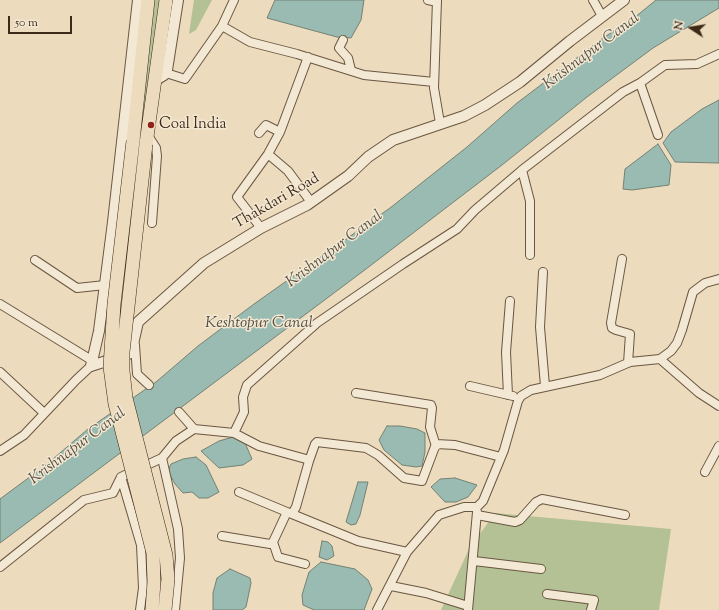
<!DOCTYPE html>
<html>
<head>
<meta charset="utf-8">
<style>
  body { margin:0 }
  #map { position:relative; width:719px; height:610px; overflow:hidden; background:#ecdbbc; font-family:"Sorts Mill Goudy",serif }
  canvas { display:block }
  .north { position:absolute; left:671px; top:8px; width:40px; height:40px; -webkit-text-stroke:3px #f3e8d3; paint-order:stroke; rotate:282deg; font-size:11px; font-weight:700; line-height:16px; text-align:center; color:#3e2919 }
  .north::after { content:''; display:block; margin:auto; width:14px; height:18px; background:#3e2919; clip-path:polygon(50% 0,100% 100%,50% 72%,0 100%) }
  .scale { position:absolute; left:8px; top:16px; width:64px; height:18px; box-sizing:border-box; border:2px solid #3e2919; border-top:0; padding-left:5px; font-size:12px; line-height:14px; white-space:nowrap; color:#3e2919; -webkit-text-stroke:3px #f3e8d3; paint-order:stroke }
</style>
</head>
<body>
<div id="map">
<canvas width="719" height="610"></canvas>
<div class="north">N</div>
<div class="scale">50 m</div>
</div>
<script>
const c = document.querySelector('canvas').getContext('2d');
c.lineJoin = 'round';
function fill(path, color) { c.fillStyle = color; c.fill(path, 'evenodd'); }
const shape = rows => new Path2D(rows.map(r => 'M' + r).join(''));
function trace(path, color, width, dash) { c.strokeStyle = color; c.lineWidth = width; c.lineCap = dash ? 'butt' : 'round'; c.setLineDash(dash || []); c.stroke(path); }
function drawText(font, color, halo, rows, align = 'center') {
  c.font = font + ' "Sorts Mill Goudy",serif'; c.lineWidth = 3; c.setLineDash([]); c.textBaseline = 'middle'; c.strokeStyle = halo; c.fillStyle = color; for (const [text, x, y, turn = 0] of rows) {
    c.save(); c.translate(x, y); c.rotate((+turn || 0) * Math.PI / 180); c.textAlign = isNaN(turn) ? turn : align; if (halo) c.strokeText(text, 0, 0); c.fillText(text, 0, 0); c.restore();
  }
}
fill(shape([
  [152,0,160,0,144,116,140,116],
  [194,0,212,0,196,30,189,34],
  [495,513,671,529,659,610,441,610,469,549]
]), '#b3c194');
const water = shape([
  [275,0,364,0,361,20,351,38,337,37,267,18,275,0],
  [656,0,719,0,719,8,653,48,587,97,502,165,366,269,0,543,0,499,46,465,88,429,156,382,198,346,254,304,390,208,467,147,517,103,603,38,634,18,656,0],
  [719,100,719,163,675,162,663,143,671,132,702,109,719,100],
  [658,144,671,165,669,185,632,190,623,189,625,169,658,144],
  [387,426,400,426,417,429,425,433,425,452,422,466,416,467,402,465,384,450,379,440,387,426],
  [233,437,245,443,252,459,243,465,219,468,201,451,219,441,233,437],
  [196,457,206,465,219,492,208,498,199,498,192,492,183,493,175,484,168,471,171,464,183,459,196,457],
  [455,478,477,485,468,497,456,502,445,502,431,487,440,479,455,478],
  [358,482,368,482,360,515,356,524,351,525,346,522,358,482],
  [322,541,328,542,332,546,334,556,327,560,319,557,322,541],
  [321,562,355,569,368,580,372,589,364,610,314,610,303,605,302,595,309,572,321,562],
  [230,569,250,578,251,583,246,607,242,610,213,610,213,593,217,578,230,569]
]);
fill(water, '#99bbb1');
trace(water, '#758174', 1);
const minor = shape([
  [428,0,437,2],
  [437,0,434,88,440,123],
  [593,0,602,16],
  [222,26,234,0],
  [343,40,339,48,348,58,351,70],
  [166,73,185,79,222,26,250,42,297,54,364,75,434,82],
  [640,83,658,135],
  [259,133,266,125,280,132],
  [147,134,156,148,157,156,152,223],
  [268,154,288,171,311,202],
  [522,170,530,201,530,255],
  [261,228,237,197,268,154,280,132,308,57],
  [622,259,611,323,612,328,616,330,630,334,628,363],
  [35,260,77,288,105,285],
  [543,272,540,327,545,386],
  [0,304,93,361],
  [135,345,137,374,149,385],
  [660,359,671,351,677,343,682,330,693,292,705,283,719,279],
  [0,372,44,413],
  [470,386,513,396],
  [356,393,431,405,432,408,430,427,436,446],
  [508,395,506,352,510,301],
  [179,412,194,429],
  [234,433,244,412,243,397,247,385,317,323,403,264,457,229,475,210,522,170,623,92,640,83,665,65,697,64,719,54],
  [0,451,24,435,76,380,91,366],
  [162,458,178,529,180,558,175,610],
  [309,461,315,444,317,442,366,448,378,455,404,478,422,481,436,444,455,445,501,457],
  [705,472,719,446],
  [121,477,141,545,143,588,140,610],
  [239,492,287,512],
  [477,515,515,522,520,520,536,502,542,499,625,515],
  [222,536,270,544,273,542,287,512,292,514],
  [273,542,278,557,305,564],
  [474,561,541,569],
  [0,567,84,500,113,493,121,477,162,458,176,441,194,429,234,433,259,446,306,459,309,461,296,507,292,514,358,541,407,552,439,515,464,507,477,507,483,501,504,450,518,401,521,396,531,390,600,375,630,362,660,359,699,393,719,406],
  [391,586,426,593,468,606],
  [547,594,594,600,591,610],
  [377,610,407,552],
  [468,610,477,512]
]);
const tertiary = shape([
  [154,81,164,75,167,70,178,0],
  [91,366,131,353,138,322,204,263,261,228,307,205,348,176,368,157,393,140,464,116,485,105,520,82,570,41,624,0],
  [91,366,99,331,113,222,138,0]
]);
const primary = shape([
  [133,141,148,0],
  [146,144,166,0]
]);
trace(minor, '#6a5642', 10);
trace(tertiary, '#6a5642', 12);
trace(primary, '#3e2919', 14);
trace(minor, '#f3e8d3', 8);
trace(tertiary, '#f3e8d3', 10);
trace(primary, '#ecdbbc', 13);
const primaryBridge = shape([
  [133,141,114,304,110,367,115,404,153,553,154,582,152,610],
  [146,144,123,352,123,371,126,398,166,555,168,579,165,610]
]);
trace(primaryBridge, '#3e2919', 14, []);
trace(primaryBridge, '#ecdbbc', 13);
for (const [x, y, r, color] of [
  [151,125,4,"#8f2418"]
]) { const dot = new Path2D(); dot.arc(x, y, r, 0, 2 * Math.PI); c.fillStyle = color; c.fill(dot); trace(dot, '#f3e8d3', 1.5); }
drawText('15px', '#3e2919', '#f3e8d3', [
  ["Coal India",159,125]
], 'left');
drawText('15px', '#3e2919', '#f3e8d3', [
  ["Thakdari Road",277,202,-30]
]);
drawText('italic 16px', '#554e3f', '#f3e8d3', [
  ["Krishnapur Canal",592,52,-37],
  ["Krishnapur Canal",335,250,-37],
  ["Keshtopur Canal",259,324],
  ["Krishnapur Canal",78,447,-37]
]);
</script>
</body>
</html>
